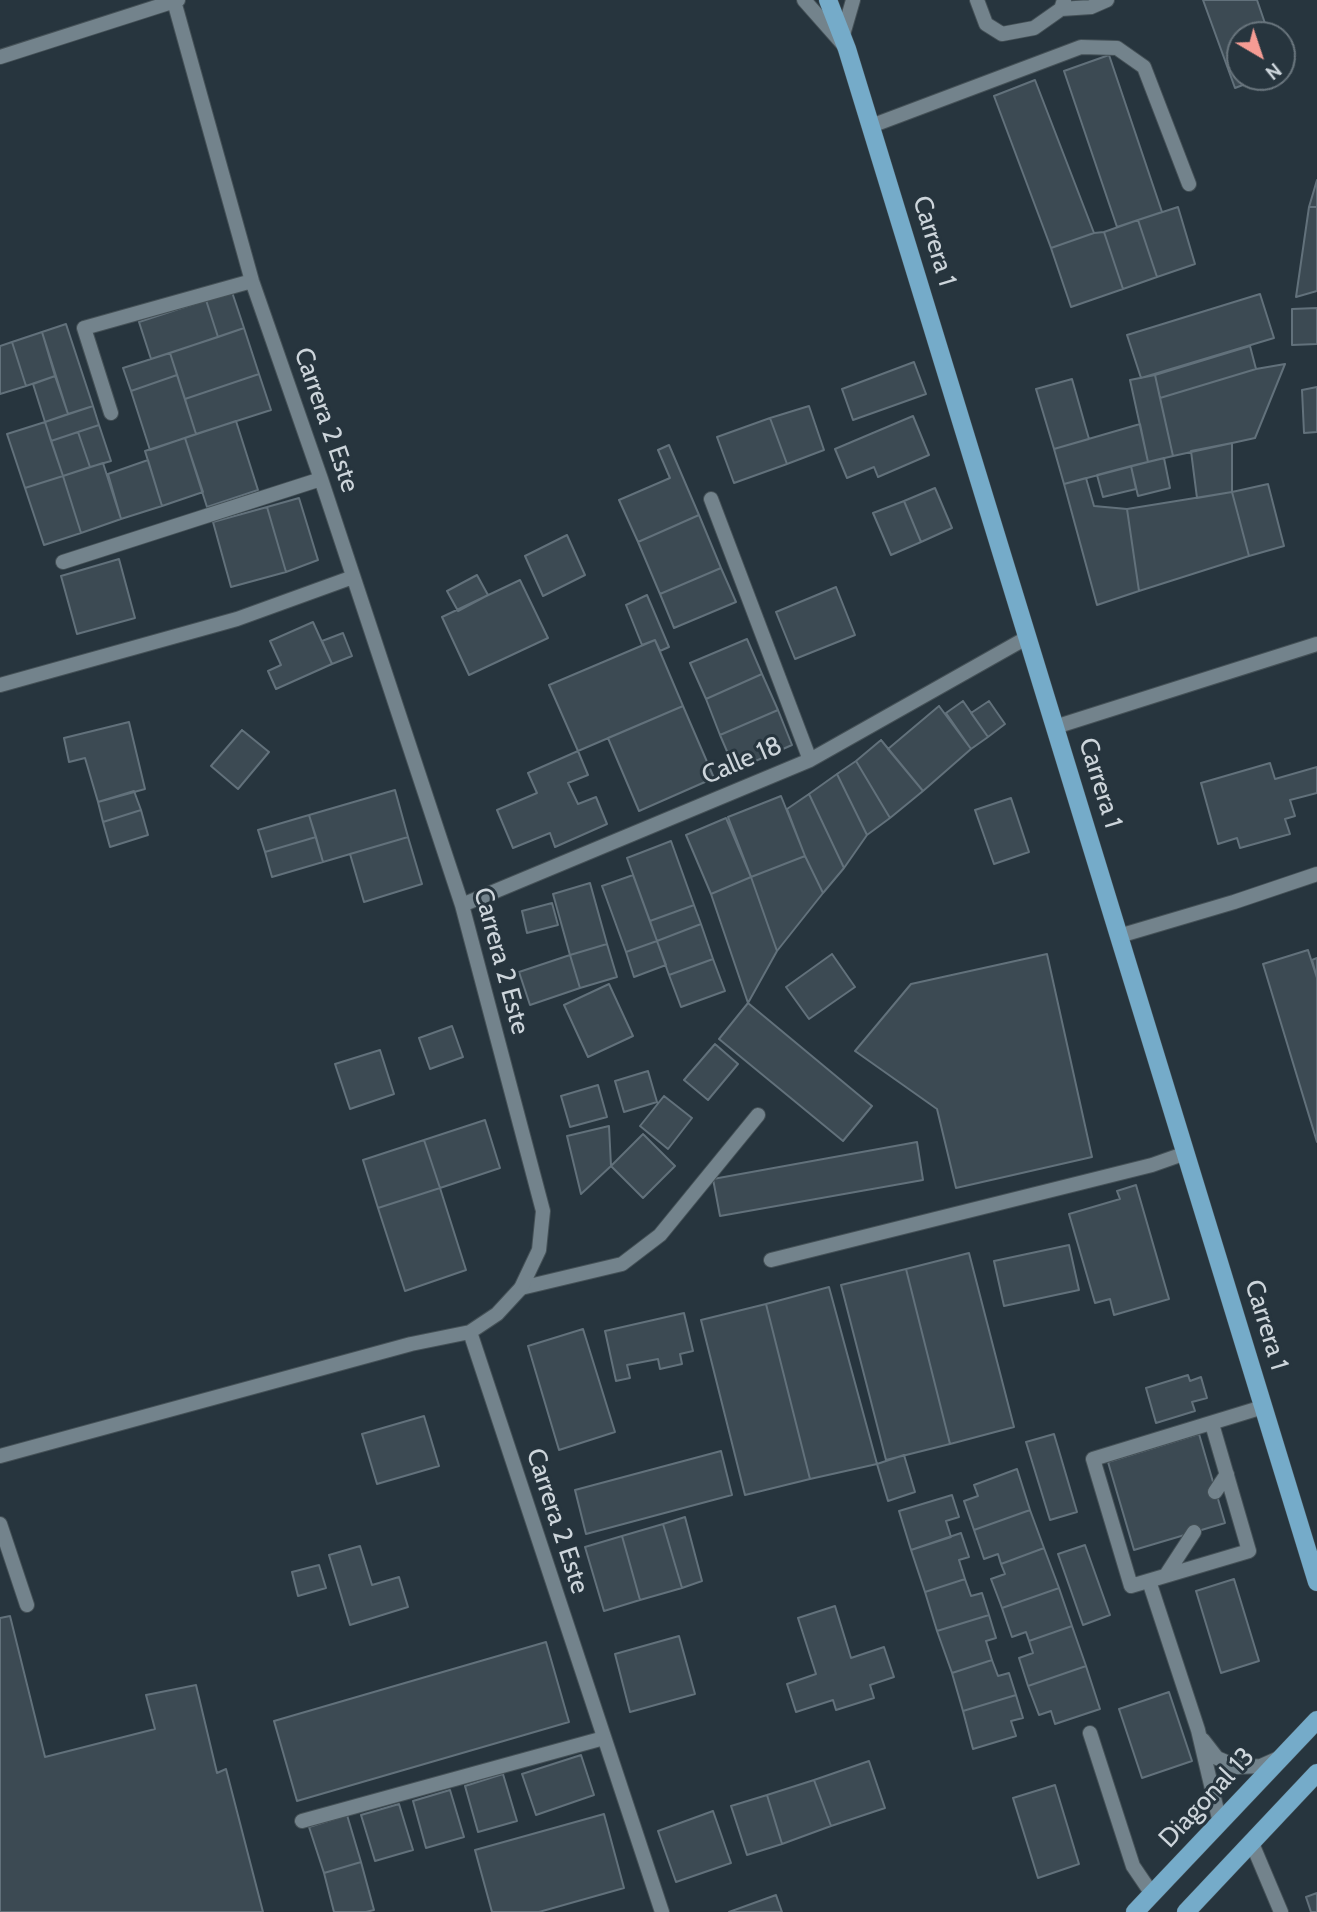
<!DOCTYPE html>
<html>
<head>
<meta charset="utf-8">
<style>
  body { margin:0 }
  #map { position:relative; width:1317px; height:1912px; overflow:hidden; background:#27353e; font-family:Cabin,sans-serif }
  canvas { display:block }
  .north { position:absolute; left:1226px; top:21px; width:70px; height:70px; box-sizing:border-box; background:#27353e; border:2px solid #69757d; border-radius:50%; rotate:141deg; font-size:19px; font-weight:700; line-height:28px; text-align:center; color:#cdd5db }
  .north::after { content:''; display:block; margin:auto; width:24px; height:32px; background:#f59c94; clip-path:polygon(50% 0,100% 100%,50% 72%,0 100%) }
</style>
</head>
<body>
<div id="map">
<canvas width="1317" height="1912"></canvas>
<div class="north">N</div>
</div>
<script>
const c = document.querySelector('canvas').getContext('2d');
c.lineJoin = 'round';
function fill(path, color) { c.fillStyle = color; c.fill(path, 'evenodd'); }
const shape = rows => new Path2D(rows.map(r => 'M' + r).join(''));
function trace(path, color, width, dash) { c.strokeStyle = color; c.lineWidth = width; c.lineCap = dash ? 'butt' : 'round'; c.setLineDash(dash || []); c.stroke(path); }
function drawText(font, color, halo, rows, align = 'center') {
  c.font = font + ' Cabin,sans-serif'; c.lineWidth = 6; c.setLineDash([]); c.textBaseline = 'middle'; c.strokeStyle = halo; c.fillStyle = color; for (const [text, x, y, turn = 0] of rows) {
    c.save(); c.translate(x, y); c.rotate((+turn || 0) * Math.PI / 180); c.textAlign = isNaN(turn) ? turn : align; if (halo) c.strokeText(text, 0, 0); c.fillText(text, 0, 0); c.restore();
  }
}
const building = shape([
  [1203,0,1257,0,1269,35,1240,35,1240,77,1264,77,1235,88,1203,0],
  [1109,55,1162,212,1117,227,1064,71,1109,55],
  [1035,80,1094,233,1051,248,994,96,1035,80],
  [1317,180,1317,207,1309,207,1317,180],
  [1178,207,1195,264,1157,277,1138,220,1178,207],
  [1309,207,1317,207,1317,291,1296,297,1309,207],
  [1138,220,1157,277,1123,289,1104,232,1138,220],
  [1104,232,1123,289,1071,307,1051,248,1094,233,1104,232],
  [232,292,244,328,218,337,206,300,232,292],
  [1260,294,1274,338,1141,378,1127,335,1260,294],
  [206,300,218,337,151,359,139,322,206,300],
  [1317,308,1317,344,1292,345,1292,309,1317,308],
  [66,324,93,406,68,414,42,332,66,324],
  [244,328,259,374,185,399,170,353,244,328],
  [42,332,55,376,26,386,12,342,42,332],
  [12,342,26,386,0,394,0,346,12,342],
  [1250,346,1256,369,1160,398,1155,375,1250,346],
  [170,353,177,375,131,391,123,368,170,353],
  [914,362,926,394,853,420,842,389,914,362],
  [1285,364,1255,438,1173,456,1160,398,1256,369,1285,364],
  [259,374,271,410,196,434,185,399,259,374],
  [177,375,196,434,150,450,131,391,177,375],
  [1155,375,1173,456,1148,462,1130,380,1155,375],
  [55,376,68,414,45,422,33,384,55,376],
  [1072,379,1089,439,1054,449,1036,389,1072,379],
  [1317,387,1317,432,1304,433,1302,390,1317,387],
  [93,406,99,425,51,441,45,422,93,406],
  [809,406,824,450,787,464,770,418,809,406],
  [913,416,929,455,878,477,874,467,847,478,835,449,913,416],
  [770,418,787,464,734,483,717,437,770,418],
  [236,421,258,490,207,507,185,438,236,421],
  [45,422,63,476,25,488,7,434,45,422],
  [1140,424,1148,462,1064,484,1054,449,1140,424],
  [99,425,111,461,90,467,78,432,99,425],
  [78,432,90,467,63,476,51,441,78,432],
  [185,438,203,492,162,506,145,451,185,438],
  [1232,443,1232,492,1197,498,1191,451,1232,443],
  [669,445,699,515,638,542,619,500,670,478,658,450,669,445],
  [1164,458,1170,488,1138,496,1131,466,1164,458],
  [148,460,162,506,121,519,108,474,148,460],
  [103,463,121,519,81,533,63,476,103,463],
  [1131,466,1136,489,1103,497,1097,475,1131,466],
  [63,476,81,533,44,545,25,488,63,476],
  [1086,478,1094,506,1127,509,1139,591,1097,605,1064,484,1086,478],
  [1268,484,1284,546,1249,556,1232,492,1268,484],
  [935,488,952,528,921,542,904,501,935,488],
  [1232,492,1249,556,1139,591,1127,509,1232,492],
  [299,498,318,560,286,572,267,507,299,498],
  [904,501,921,542,891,555,873,513,904,501],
  [267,507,286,572,231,587,213,522,267,507],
  [699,515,721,568,660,594,638,542,699,515],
  [567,535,585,575,543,596,525,556,567,535],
  [119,559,135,618,77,634,61,576,119,559],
  [721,568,736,602,674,628,660,594,721,568],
  [477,575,488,595,458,611,447,591,477,575],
  [520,580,548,638,469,675,442,617,520,580],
  [836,587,855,635,795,659,776,612,836,587],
  [647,595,669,647,660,651,655,640,642,645,626,605,647,595],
  [313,622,332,664,276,689,268,671,281,665,270,641,313,622],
  [343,633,352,656,332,664,322,641,343,633],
  [747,639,762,674,706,699,690,663,747,639],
  [655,640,683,706,578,751,549,685,655,640],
  [762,674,778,710,720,735,706,699,762,674],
  [963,701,988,737,971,749,946,713,963,701],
  [989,701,1005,724,988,737,971,713,989,701],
  [683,706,714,778,639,811,608,738,683,706],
  [939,706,971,749,923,791,888,749,939,706],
  [778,710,792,745,735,770,720,735,778,710],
  [129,722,145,789,98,802,85,758,69,762,64,738,129,722],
  [242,730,269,752,238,789,211,766,242,730],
  [881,740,923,791,890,818,856,761,881,740],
  [578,751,588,775,568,783,578,804,596,797,607,824,555,847,550,833,513,848,497,810,537,793,528,773,578,751],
  [856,761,890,818,867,835,837,774,856,761],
  [1270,763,1275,779,1317,767,1317,793,1290,800,1295,816,1285,819,1290,834,1240,848,1237,838,1218,844,1201,783,1270,763],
  [837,774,867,835,844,868,809,794,837,774],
  [395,790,408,837,323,862,309,815,395,790],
  [134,791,141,810,103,822,98,802,134,791],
  [809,794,844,868,823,893,805,856,787,809,809,794],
  [781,796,805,856,751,877,728,817,781,796],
  [1011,798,1029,852,994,864,975,810,1011,798],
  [141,810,148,835,110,847,103,822,141,810],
  [309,815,316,837,265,852,258,830,309,815],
  [726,818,751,877,711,894,686,835,726,818],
  [316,837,323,862,272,877,265,852,316,837],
  [408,837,422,884,364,902,350,854,408,837],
  [671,841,694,905,650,921,627,858,671,841],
  [805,856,823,893,777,951,751,877,805,856],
  [633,875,657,941,626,952,602,886,633,875],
  [751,877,777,951,748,1003,711,894,751,877],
  [590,883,607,944,570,955,553,894,590,883],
  [552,903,558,925,527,933,522,911,552,903],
  [694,905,701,924,657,941,650,921,694,905],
  [701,924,713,959,669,975,657,941,701,924],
  [657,941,666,965,634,977,626,952,657,941],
  [607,944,617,977,580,988,570,955,607,944],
  [1308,950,1317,978,1317,1142,1263,964,1308,950],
  [832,954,855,987,809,1019,786,987,832,954],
  [1047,954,1092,1157,956,1188,937,1109,855,1051,911,984,1047,954],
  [570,955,580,988,530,1005,519,972,570,955],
  [1317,958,1317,978,1312,960,1317,958],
  [713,959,725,991,681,1007,669,975,713,959],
  [609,984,633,1036,588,1057,564,1005,609,984],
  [748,1003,872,1106,843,1141,719,1039,748,1003],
  [452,1026,463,1057,430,1069,419,1038,452,1026],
  [715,1044,738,1064,708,1100,684,1080,715,1044],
  [380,1050,394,1094,350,1109,335,1064,380,1050],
  [648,1071,657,1102,624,1112,615,1081,648,1071],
  [598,1085,607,1117,570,1127,561,1096,598,1085],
  [664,1096,692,1118,668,1149,640,1126,664,1096],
  [485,1120,500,1168,440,1188,424,1140,485,1120],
  [609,1126,611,1166,581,1194,567,1136,609,1126],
  [643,1134,675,1166,643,1198,611,1166,643,1134],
  [424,1140,440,1188,378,1208,363,1160,424,1140],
  [917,1142,923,1180,720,1216,713,1179,917,1142],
  [1136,1185,1169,1299,1114,1315,1110,1299,1095,1303,1069,1214,1120,1199,1117,1191,1136,1185],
  [440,1188,466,1270,405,1291,378,1208,440,1188],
  [1069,1245,1079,1290,1004,1306,994,1261,1069,1245],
  [969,1253,1014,1427,950,1444,906,1269,969,1253],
  [906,1269,950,1444,886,1460,841,1285,906,1269],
  [829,1287,877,1464,810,1479,766,1304,829,1287],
  [766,1304,810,1479,745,1495,701,1320,766,1304],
  [684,1313,693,1351,680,1354,682,1364,660,1369,658,1359,627,1365,630,1378,616,1381,605,1331,684,1313],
  [583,1329,615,1432,559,1450,528,1346,583,1329],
  [1188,1375,1190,1381,1201,1377,1207,1398,1192,1402,1195,1411,1156,1423,1146,1388,1188,1375],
  [424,1416,439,1466,377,1484,362,1434,424,1416],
  [1054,1434,1077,1512,1050,1520,1026,1442,1054,1434],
  [1199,1434,1225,1523,1134,1550,1108,1462,1199,1434],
  [721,1451,732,1495,586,1534,575,1490,721,1451],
  [904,1455,915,1492,888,1501,877,1464,904,1455],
  [1017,1469,1030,1510,974,1530,964,1501,978,1496,974,1485,1017,1469],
  [952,1495,959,1517,946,1521,951,1537,911,1550,899,1511,952,1495],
  [1030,1510,1044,1548,1001,1564,998,1554,984,1559,974,1530,1030,1510],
  [685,1517,702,1581,682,1588,663,1524,685,1517],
  [663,1524,682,1588,640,1600,622,1536,663,1524],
  [961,1533,969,1557,959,1560,965,1579,925,1592,911,1550,961,1533],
  [622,1536,640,1600,604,1611,585,1547,622,1536],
  [1085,1545,1110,1615,1083,1625,1058,1554,1085,1545],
  [360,1546,372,1585,399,1577,408,1607,350,1625,329,1555,360,1546],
  [1044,1548,1059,1588,1002,1608,991,1579,1005,1574,1001,1564,1044,1548],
  [319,1565,326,1588,298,1596,292,1572,319,1565],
  [965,1579,971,1596,982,1593,989,1615,937,1631,925,1592,965,1579],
  [1234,1579,1259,1661,1221,1673,1196,1591,1234,1579],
  [1059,1588,1072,1626,1029,1641,1026,1632,1012,1637,1002,1608,1059,1588],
  [835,1606,851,1658,884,1647,894,1677,870,1685,874,1698,836,1710,833,1700,796,1712,787,1684,816,1674,798,1618,835,1606],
  [989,1615,996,1638,986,1641,992,1660,952,1673,937,1631,989,1615],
  [10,1616,45,1757,155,1729,146,1695,196,1685,217,1773,226,1769,263,1912,0,1912,0,1618,10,1616],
  [1072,1626,1086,1666,1028,1686,1019,1658,1033,1653,1029,1641,1072,1626],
  [679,1636,695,1694,630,1712,615,1654,679,1636],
  [546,1642,569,1722,297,1801,274,1721,546,1642],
  [992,1660,998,1676,1009,1673,1016,1695,963,1711,952,1673,992,1660],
  [1086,1666,1100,1709,1055,1724,1051,1711,1039,1715,1028,1686,1086,1666],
  [1169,1692,1192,1761,1142,1778,1119,1709,1169,1692],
  [1016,1695,1023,1718,1011,1721,1016,1736,973,1749,963,1711,1016,1695],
  [581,1755,594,1795,536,1815,522,1774,581,1755],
  [869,1761,885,1808,831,1826,814,1780,869,1761],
  [503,1774,517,1821,478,1832,465,1786,503,1774],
  [814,1780,831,1826,782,1844,767,1795,814,1780],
  [1055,1785,1079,1864,1038,1878,1013,1798,1055,1785],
  [450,1790,464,1837,426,1848,413,1801,450,1790],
  [767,1795,782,1844,747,1855,731,1806,767,1795],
  [399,1804,413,1850,375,1861,361,1815,399,1804],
  [713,1811,731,1863,676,1882,658,1831,713,1811],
  [604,1814,624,1888,539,1912,492,1912,475,1850,604,1814],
  [347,1815,361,1862,324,1873,309,1827,347,1815],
  [361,1862,374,1910,366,1912,334,1912,324,1873,361,1862],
  [1317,1893,1317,1912,1311,1912,1306,1897,1317,1893],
  [776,1895,782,1912,729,1912,776,1895]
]);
fill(building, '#3c4a53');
trace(building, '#62717b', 2);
const service = shape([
  [977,0,986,24,1002,34,1034,28,1061,9,1064,0],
  [1061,9,1091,7,1107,0],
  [842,38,853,0],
  [871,126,1081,47,1117,48,1144,67,1189,184],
  [1055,727,1317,644],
  [1119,936,1234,902,1317,874],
  [521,1288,622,1264,660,1235,758,1115],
  [1212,1424,1249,1551,1131,1586,1093,1459,1263,1407],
  [1215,1492,1227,1474],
  [0,1524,27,1605],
  [1166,1575,1194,1532],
  [1149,1581,1198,1730,1220,1823],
  [1090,1733,1133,1866,1152,1894],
  [1203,1740,1217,1758,1238,1767,1261,1766,1279,1758],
  [302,1821,604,1738]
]);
const minor = shape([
  [804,0,842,43],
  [0,57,178,0],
  [111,413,84,328,252,281],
  [711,499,810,760],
  [63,562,321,479],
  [0,685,237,619,353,577],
  [462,905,810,760,1028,637],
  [771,1260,1152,1165,1186,1153],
  [470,1332,662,1912],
  [0,1456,411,1344,470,1332,497,1314,521,1288,539,1250,543,1211,462,905,321,479,252,281,174,1],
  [1251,1841,1281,1912]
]);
const primary = shape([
  [828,0,847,49,1317,1582],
  [1135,1912,1317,1720],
  [1186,1912,1317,1773]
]);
trace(service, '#455157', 16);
trace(minor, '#455157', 16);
trace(primary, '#455157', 19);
trace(service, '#73838c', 14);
trace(minor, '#73838c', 14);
trace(primary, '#75abc9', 18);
drawText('26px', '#cdd5db', '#27353e', [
  ["Carrera 1",934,241,73],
  ["Carrera 2 Este",326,420,71],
  ["Calle 18",742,761,-23],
  ["Carrera 1",1100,783,73],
  ["Carrera 2 Este",501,961,75],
  ["Carrera 1",1266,1325,73],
  ["Carrera 2 Este",557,1521,72],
  ["Diagonal 13",1207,1798,-47]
]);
</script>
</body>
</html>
